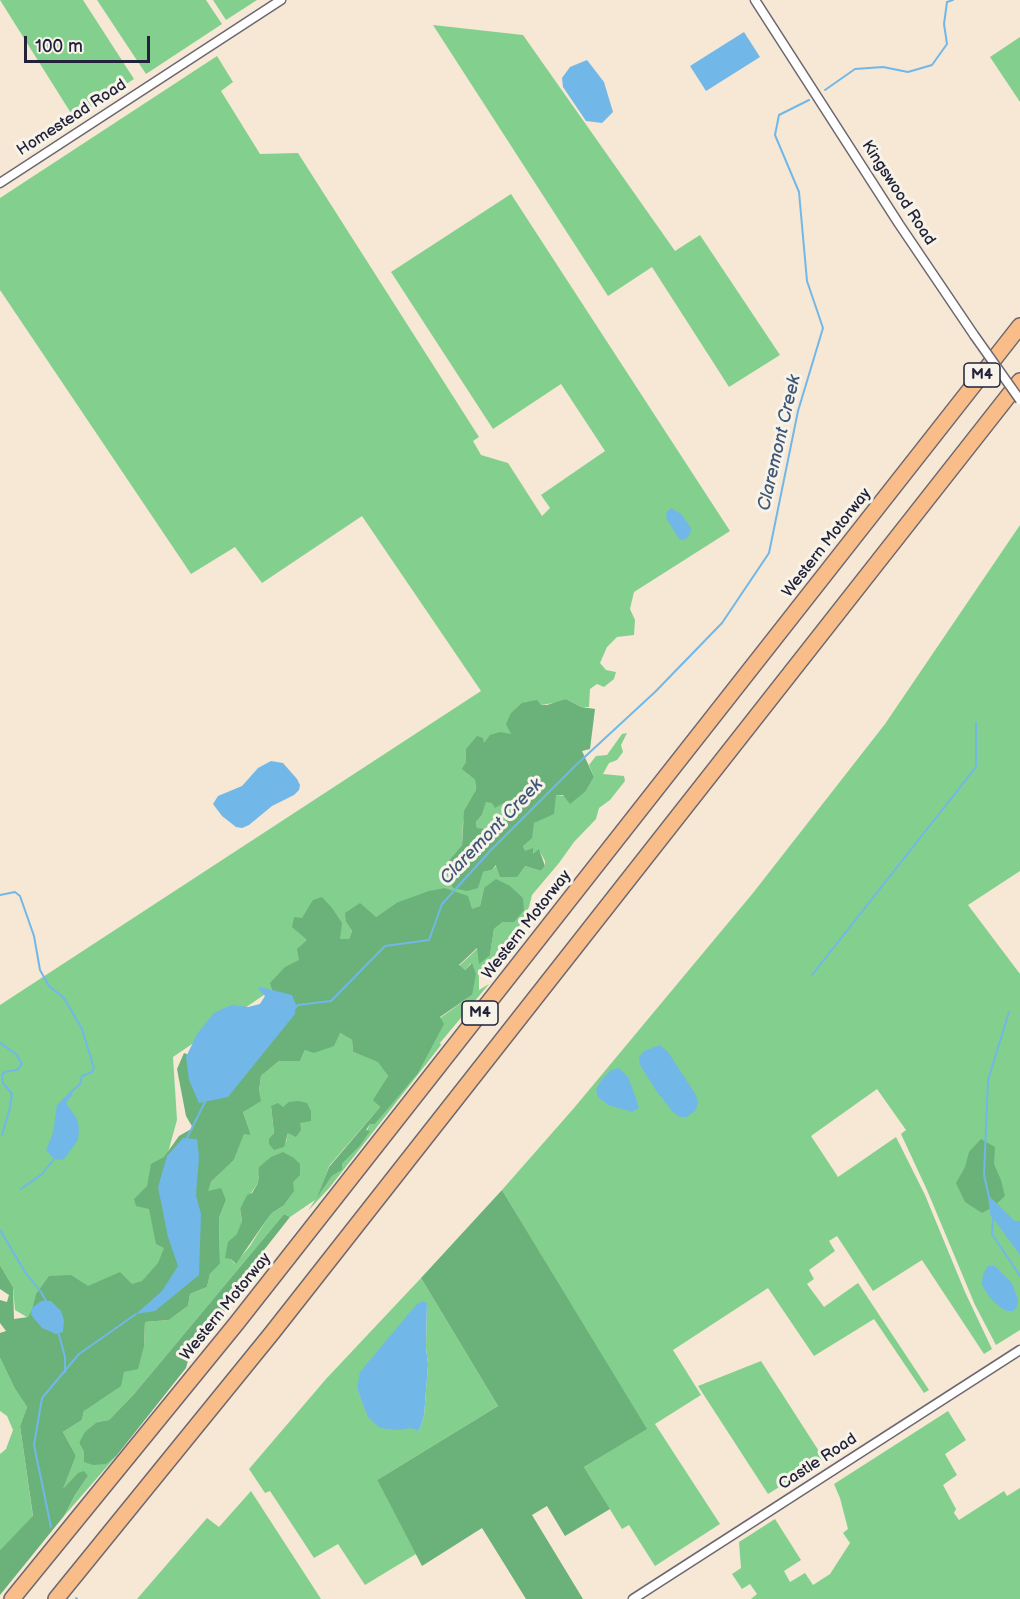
<!DOCTYPE html>
<html>
<head>
<meta charset="utf-8">
<style>
  body { margin:0 }
  #map { position:relative; width:1020px; height:1599px; overflow:hidden; background:#f6e8d4; font-family:"Balsamiq Sans",sans-serif }
  canvas { display:block }
  .scale { position:absolute; left:24px; top:36px; width:126px; height:27px; box-sizing:border-box; border:3px solid #22223b; border-top:0; padding-left:8px; font-size:18px; line-height:21px; white-space:nowrap; color:#22223b; -webkit-text-stroke:4px #f7f3e8; paint-order:stroke }
</style>
</head>
<body>
<div id="map">
<canvas width="1020" height="1599"></canvas>
<div class="scale">100 m</div>
</div>
<script>
const c = document.querySelector('canvas').getContext('2d');
c.lineJoin = 'round';
function fill(path, color) { c.fillStyle = color; c.fill(path, 'evenodd'); }
const shape = rows => new Path2D(rows.map(r => 'M' + r).join(''));
function trace(path, color, width, dash) { c.strokeStyle = color; c.lineWidth = width; c.lineCap = dash ? 'butt' : 'round'; c.setLineDash(dash || []); c.stroke(path); }
function drawText(font, color, halo, rows, align = 'center') {
  c.font = font + ' "Balsamiq Sans",sans-serif'; c.lineWidth = 6; c.setLineDash([]); c.textBaseline = 'middle'; c.strokeStyle = halo; c.fillStyle = color; for (const [text, x, y, turn = 0] of rows) {
    c.save(); c.translate(x, y); c.rotate((+turn || 0) * Math.PI / 180); c.textAlign = isNaN(turn) ? turn : align; if (halo) c.strokeText(text, 0, 0); c.fillText(text, 0, 0); c.restore();
  }
}
fill(shape([
  [0,0,83,0,134,79,74,118],
  [97,0,206,0,222,24,146,74],
  [213,0,257,0,226,20],
  [433,25,523,35,675,251,700,235,780,355,729,387,652,267,608,296],
  [1020,37,1020,102,990,57],
  [217,56,233,82,221,91,260,154,298,153,479,437,473,441,481,455,508,463,542,516,550,508,541,495,605,451,561,384,493,429,391,272,511,194,730,531,634,592,630,609,635,620,634,635,617,637,607,647,600,663,606,670,616,672,614,679,604,687,597,684,590,689,589,707,581,707,566,699,560,702,541,705,468,774,475,780,476,790,463,822,462,845,444,866,448,875,483,872,492,870,497,865,525,866,541,871,545,866,545,861,539,850,532,855,524,851,523,846,534,823,556,795,576,797,586,791,594,777,589,765,596,756,607,755,622,734,627,733,621,745,623,752,617,760,609,763,603,774,624,776,625,781,610,800,599,808,596,819,574,842,559,863,532,895,529,907,520,925,479,976,479,990,489,984,440,1043,441,1045,330,1187,308,1211,315,1200,290,1217,284,1214,134,1394,109,1420,97,1422,79,1443,84,1452,117,1455,64,1516,75,1495,88,1476,62,1491,76,1456,63,1432,82,1420,84,1411,124,1372,144,1346,145,1322,169,1320,188,1306,190,1294,207,1287,210,1274,220,1264,219,1218,226,1200,207,1192,211,1182,234,1160,244,1133,251,1135,243,1112,259,1091,261,1076,279,1061,300,1061,305,1050,340,1033,352,1040,353,1052,379,1062,388,1076,374,1100,380,1107,329,1166,319,1195,332,1176,342,1170,342,1164,359,1147,370,1124,375,1124,392,1103,440,1018,472,995,471,963,465,970,459,966,478,948,490,955,494,929,503,922,484,888,480,906,472,910,396,903,376,917,346,922,352,931,349,939,343,941,173,1057,177,1120,167,1156,178,1266,77,1347,15,1310,13,1287,0,1265,0,1005,481,691,362,516,262,583,235,547,191,574,0,290,0,198],
  [271,1106,283,1107,288,1133,286,1142,269,1138,274,1133],
  [258,1175,283,1206,272,1213,265,1222,250,1246,235,1264,231,1259,242,1221,240,1209,258,1183],
  [1020,525,1020,871,968,905,1020,974,1020,1330,996,1345,975,1305,927,1190,901,1134,906,1130,877,1089,811,1136,838,1177,896,1137,925,1195,965,1292,992,1349,984,1354,922,1260,873,1291,837,1236,829,1241,835,1251,809,1270,814,1279,807,1284,824,1307,858,1283,929,1390,924,1393,874,1319,814,1356,768,1288,673,1350,701,1395,655,1424,720,1524,655,1566,629,1525,622,1529,584,1467,646,1429,502,1190,574,1108,753,893,885,724],
  [513,799,526,803,516,806,511,816,499,826,488,832,477,828,476,822,482,815,486,801,504,803],
  [421,1278,498,1406,377,1480,416,1554,365,1585,338,1544,314,1558,270,1491,265,1493,249,1469,326,1379],
  [427,1303,426,1347,428,1365,424,1416,419,1431,363,1403,357,1389],
  [0,1358,15,1389,27,1407,20,1426,33,1517,0,1550,0,1454,6,1449,13,1430,7,1416,0,1411],
  [761,1361,824,1459,768,1494,698,1386],
  [948,1411,966,1440,945,1454,957,1475,943,1485,956,1509,954,1513,959,1520,1004,1491,1007,1496,1020,1488,1020,1599,751,1599,757,1594,750,1584,742,1589,732,1574,741,1568,739,1542,775,1519,801,1560,784,1571,790,1582,805,1573,813,1585,830,1574,850,1543,843,1533,848,1529,840,1498,834,1484],
  [251,1491,321,1599,137,1599,207,1518,219,1527]
]), '#83d08e');
fill(shape([
  [566,699,581,707,595,709,590,749,582,751,594,777,586,791,570,804,563,795,556,795,554,814,534,823,532,838,523,846,525,851,533,848,533,854,539,849,545,866,541,871,525,866,517,877,500,877,496,865,492,870,483,872,478,888,467,891,453,888,444,866,462,845,464,811,476,790,475,780,462,769,466,762,466,749,477,736,483,738,484,743,490,735,500,732,511,734,506,724,511,713,522,703,537,700,541,705,547,705],
  [514,799,525,803,516,806,511,816,499,826,488,832,484,829,477,828,476,822,482,815,486,802,492,803,495,808,504,803,511,803],
  [496,879,510,886,523,898,524,910,514,922,503,922,494,929,490,955,479,964,477,948,459,965,465,970,472,963,476,974,472,995,440,1017,444,1024,418,1073,375,1124,370,1124,366,1130,370,1131,359,1147,342,1164,342,1170,332,1176,317,1198,329,1167,380,1107,373,1100,388,1076,378,1062,353,1052,352,1040,340,1033,334,1046,314,1053,305,1050,300,1061,279,1061,261,1076,259,1091,261,1101,243,1112,251,1135,244,1134,234,1160,211,1182,208,1191,221,1188,226,1200,219,1218,220,1264,210,1274,207,1287,190,1294,188,1306,169,1320,145,1322,144,1346,138,1369,124,1372,121,1386,84,1411,82,1420,63,1432,76,1456,63,1489,78,1473,84,1471,88,1476,75,1495,64,1516,0,1595,0,1550,33,1516,20,1426,27,1407,15,1389,0,1358,0,1333,6,1331,0,1323,0,1300,7,1302,9,1295,0,1289,0,1265,13,1287,14,1319,28,1317,32,1310,36,1294,49,1276,71,1275,88,1286,120,1272,132,1284,142,1281,158,1263,164,1248,156,1244,149,1209,136,1206,134,1199,147,1186,151,1164,164,1157,179,1136,193,1128,186,1116,177,1069,184,1053,196,1058,273,993,270,983,285,967,299,960,297,949,307,940,292,927,294,917,302,918,313,900,322,897,332,908,342,923,340,939,349,939,352,931,346,922,345,913,360,903,376,917,396,903,429,891,445,888,468,896,472,909,480,906,484,888],
  [298,1101,307,1103,311,1111,311,1121,300,1123,301,1130,296,1137,288,1133,284,1147,274,1150,269,1144,269,1138,274,1133,271,1106,278,1103,283,1107,289,1102],
  [981,1139,995,1147,994,1164,1001,1180,1005,1196,993,1207,982,1213,965,1202,956,1183,965,1167,969,1152],
  [283,1152,294,1158,300,1164,300,1175,293,1182,294,1191,283,1206,272,1213,265,1222,236,1264,231,1259,225,1258,228,1242,237,1234,242,1221,240,1209,247,1195,252,1193,258,1183,259,1167,271,1157],
  [502,1190,647,1429,584,1467,610,1509,565,1536,547,1506,532,1515,583,1599,526,1599,482,1528,422,1566,377,1480,498,1406,421,1278],
  [284,1214,290,1217,249,1269,243,1288,189,1357,186,1368,117,1455,106,1464,93,1465,84,1462,84,1452,79,1443,85,1432,97,1422,109,1420,134,1394]
]), '#6ab279');
fill(shape([
  [744,32,760,57,706,91,690,66],
  [587,60,604,82,613,112,602,123,586,121,563,87,562,78,570,67],
  [671,508,681,514,691,528,690,534,686,539,680,540,667,520,666,513],
  [271,761,283,763,297,779,300,785,299,790,294,795,272,806,249,825,242,828,236,827,222,816,213,804,218,796,242,786,258,768],
  [260,987,292,995,296,1005,295,1014,228,1097,199,1103,189,1080,186,1057,197,1034,214,1013,231,1005,248,1007,260,1004,265,996,258,989],
  [660,1045,668,1052,696,1095,698,1102,696,1110,687,1117,680,1117,673,1112,657,1092,640,1065,639,1057,644,1051],
  [619,1068,628,1077,637,1101,639,1108,632,1112,608,1105,598,1097,596,1090,602,1079,611,1070],
  [69,1093,73,1094,66,1103,77,1119,79,1129,78,1140,64,1159,59,1160,54,1159,46,1150,53,1133,57,1105],
  [183,1138,197,1139,199,1157,196,1195,201,1214,199,1275,155,1311,136,1314,162,1291,178,1266,168,1237,158,1187,167,1156],
  [988,1195,1015,1221,1020,1221,1020,1255,990,1214],
  [988,1266,995,1266,1012,1283,1018,1300,1017,1307,1013,1311,1007,1311,1000,1307,990,1298,982,1285,983,1274],
  [41,1301,51,1301,61,1311,64,1320,63,1332,56,1334,42,1328,31,1315,32,1308],
  [422,1301,427,1303,426,1347,428,1365,424,1416,419,1431,411,1428,399,1430,380,1428,368,1417,357,1389,360,1372,416,1305]
]), '#71b7e8');
trace(shape([
  [825,90,855,69,883,67,908,72,932,65,947,44,944,24,947,2,953,0],
  [0,895,15,892,20,896,34,936,40,970,49,986,64,998,82,1029,94,1068,92,1072,82,1076,80,1084,70,1093],
  [812,975,976,767,976,723],
  [295,1008,298,1005,331,1001,385,946,429,940,442,904,491,850,576,765,655,692,722,623,769,553,798,411,823,328,807,281,799,192,775,135,779,115,809,100],
  [0,1043,16,1054,22,1064,17,1070,4,1072,2,1076,3,1083,12,1094,10,1108,2,1135],
  [186,1140,206,1100],
  [21,1189,42,1174,54,1159],
  [989,1197,984,1175,988,1080,1009,1012],
  [993,1218,992,1234,1020,1276],
  [0,1230,25,1272,41,1292,47,1303],
  [58,1331,65,1357,65,1372],
  [51,1527,34,1445,42,1398,79,1354,136,1314],
  [76,1598,77,1599]
]), '#71b7e8', 2);
const minor = shape([
  [755,0,899,224,974,335],
  [0,183,281,0],
  [633,1599,1020,1350]
]);
const motorway = shape([
  [12,1599,236,1324,1020,326],
  [56,1599,272,1333,1020,381]
]);
trace(minor, '#6c6771', 11);
trace(motorway, '#6c6771', 18);
trace(minor, '#fff', 8);
trace(motorway, '#f8bd89', 15);
const minorBridge = shape([
  [974,335,1020,400]
]);
trace(minorBridge, '#6c6771', 11, []);
trace(minorBridge, '#fff', 8);
for (const [x, y, w] of [
  [982,375,36],
  [480,1013,36]
]) { const box = new Path2D(); box.roundRect(x - w / 2, y - 12, w, 24, 4.5); c.fillStyle = '#f7f3e8'; c.fill(box); trace(box, '#22223b', 1.5); }
drawText('bold 15px', '#22223b', null, [
  ["M4",982,375],
  ["M4",480,1013]
]);
drawText('16px', '#22223b', '#f7f3e8', [
  ["Homestead Road",72,118,-33],
  ["Kingswood Road",898,193,57],
  ["Western Motorway",827,543,-52],
  ["Western Motorway",527,925,-52],
  ["Western Motorway",226,1307,-51],
  ["Castle Road",818,1462,-33]
]);
drawText('italic 18px', '#3e5678', '#f7f3e8', [
  ["Claremont Creek",780,443,-77],
  ["Claremont Creek",492,832,-46]
]);
</script>
</body>
</html>
